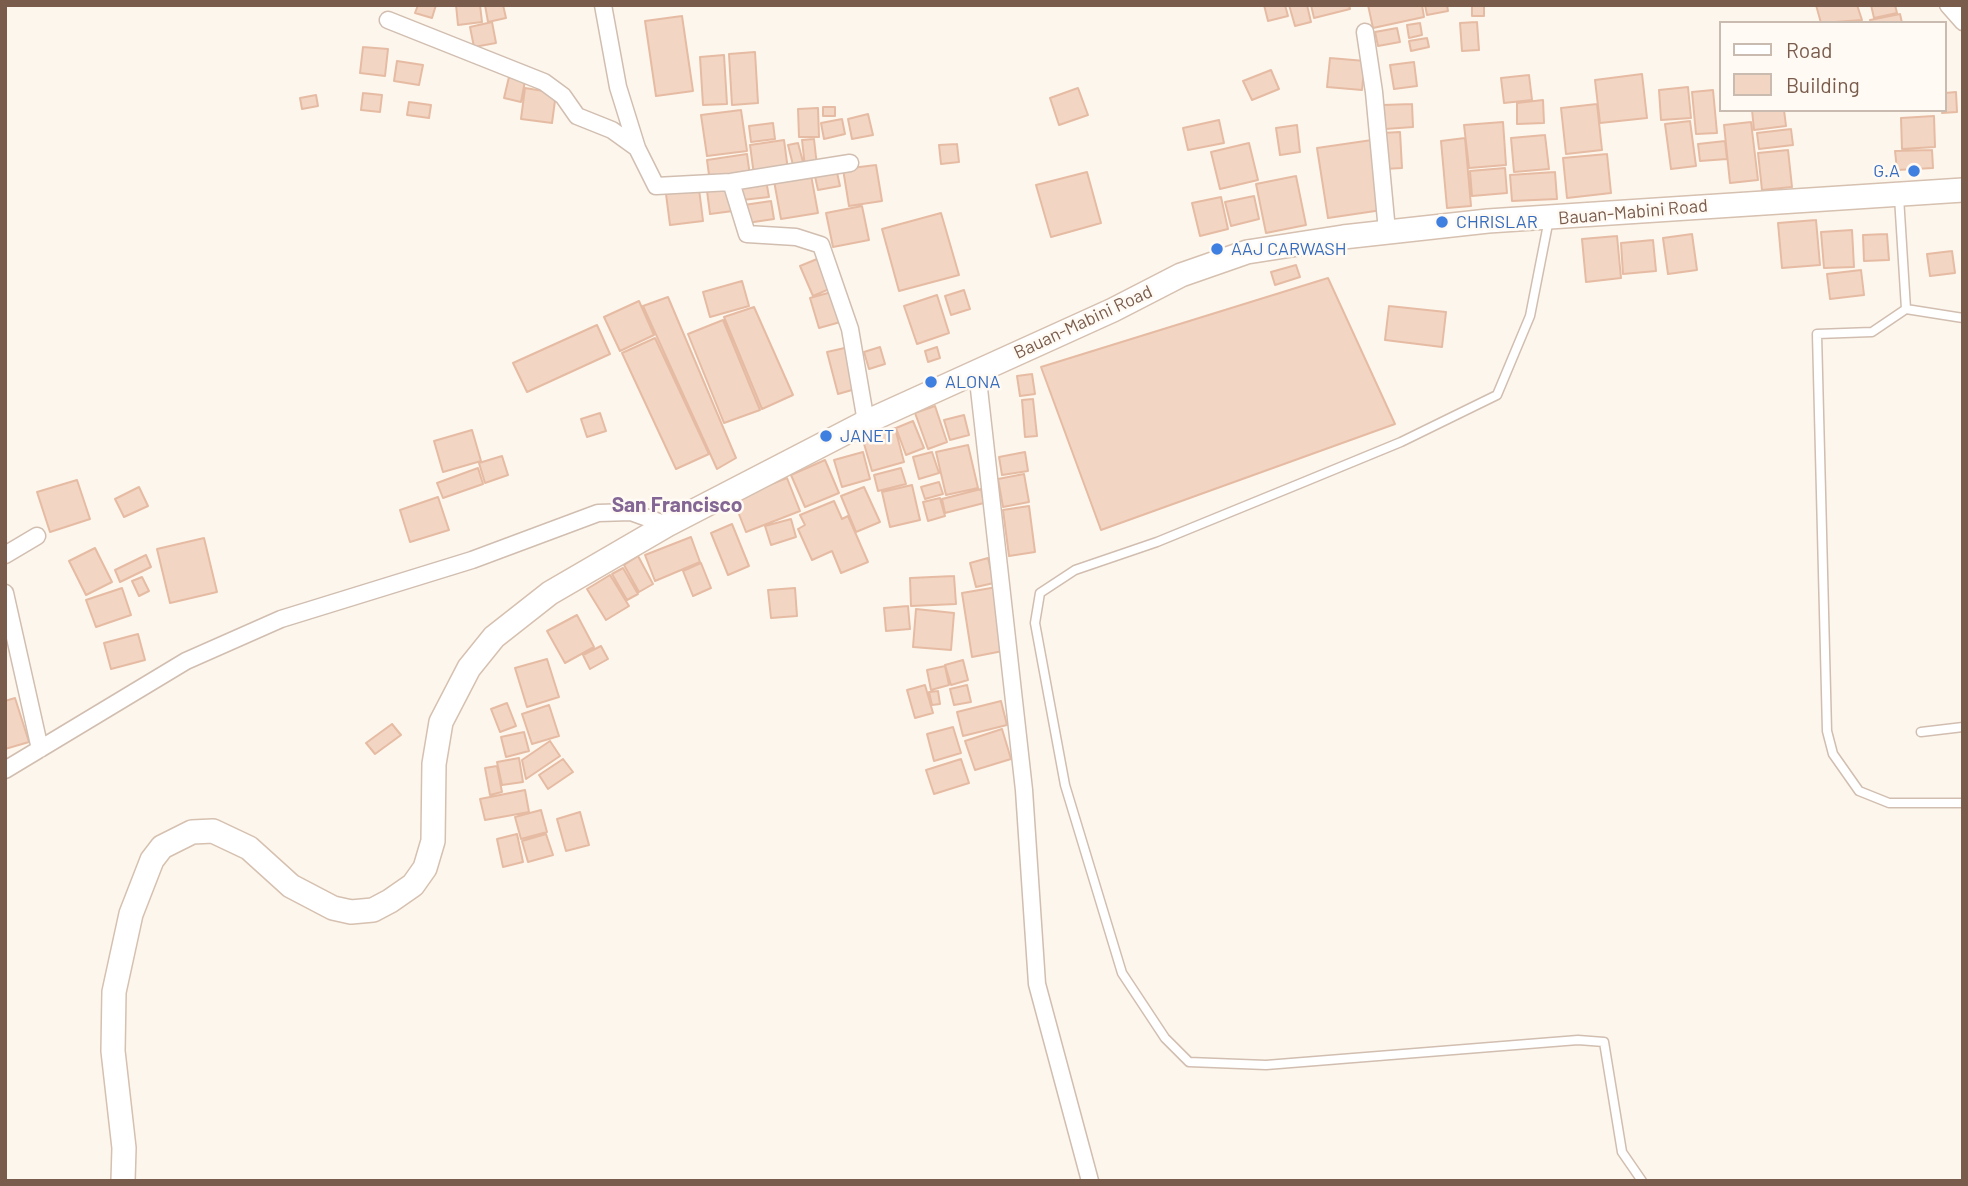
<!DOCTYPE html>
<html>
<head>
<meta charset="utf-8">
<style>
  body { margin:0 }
  #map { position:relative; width:1968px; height:1186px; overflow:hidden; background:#fdf6ec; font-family:Barlow,sans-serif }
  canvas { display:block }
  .frame { position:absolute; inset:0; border:7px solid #7a5c4d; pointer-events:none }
  .legend { position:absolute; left:1719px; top:21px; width:228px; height:91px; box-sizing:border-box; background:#fffaf3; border:2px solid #cabbb1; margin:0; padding:9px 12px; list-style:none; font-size:21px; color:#7a5c4d }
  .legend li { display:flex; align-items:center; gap:14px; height:35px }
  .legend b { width:35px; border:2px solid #cabbb1 }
</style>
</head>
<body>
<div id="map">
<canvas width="1968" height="1186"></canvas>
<div class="frame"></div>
<ul class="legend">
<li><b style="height:9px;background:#fff"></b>Road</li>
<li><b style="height:19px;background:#f3d5c3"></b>Building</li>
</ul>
</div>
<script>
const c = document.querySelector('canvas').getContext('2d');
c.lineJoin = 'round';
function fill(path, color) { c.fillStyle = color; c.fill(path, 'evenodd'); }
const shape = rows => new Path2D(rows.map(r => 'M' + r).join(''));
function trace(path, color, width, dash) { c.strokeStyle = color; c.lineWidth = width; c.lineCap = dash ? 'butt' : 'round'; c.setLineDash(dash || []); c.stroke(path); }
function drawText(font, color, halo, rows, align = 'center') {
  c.font = font + ' Barlow,sans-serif'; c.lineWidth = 5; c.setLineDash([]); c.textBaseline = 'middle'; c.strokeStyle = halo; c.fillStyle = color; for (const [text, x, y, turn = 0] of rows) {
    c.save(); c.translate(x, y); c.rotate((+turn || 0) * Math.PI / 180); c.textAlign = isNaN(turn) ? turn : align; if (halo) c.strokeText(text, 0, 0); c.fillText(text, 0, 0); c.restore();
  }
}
const building = shape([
  [418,5,436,5,432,18,415,13,418,5],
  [456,5,480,5,482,22,458,25,456,5],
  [485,5,503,5,506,18,488,22,485,5],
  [1264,5,1285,5,1288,16,1268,21,1264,5],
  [1289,5,1307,5,1311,22,1295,26,1289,5],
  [1311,5,1349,5,1350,9,1314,18,1311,5],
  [1368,5,1422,5,1424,17,1373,28,1368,5],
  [1425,5,1447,5,1448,11,1427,15,1425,5],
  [1472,5,1484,5,1484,16,1472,16,1472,5],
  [1816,5,1857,5,1862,20,1821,23,1816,5],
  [1871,5,1895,5,1897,13,1874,18,1871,5],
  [1900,14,1902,23,1871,23,1870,20,1900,14],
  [682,16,693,91,656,96,645,21,682,16],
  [492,22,496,43,474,47,470,27,492,22],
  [1477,22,1479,50,1462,51,1460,23,1477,22],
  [1420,23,1422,35,1409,38,1407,25,1420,23],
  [1397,28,1400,42,1378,46,1375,32,1397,28],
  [1427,38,1429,47,1411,51,1409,41,1427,38],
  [363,47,388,49,385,76,360,73,363,47],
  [755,52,758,103,732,105,729,54,755,52],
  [724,55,727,104,703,105,700,57,724,55],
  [1330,58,1365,61,1362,90,1327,87,1330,58],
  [397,61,423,65,419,85,394,81,397,61],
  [1414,62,1417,86,1394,89,1390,65,1414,62],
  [1271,70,1279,89,1252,100,1243,81,1271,70],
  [1642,74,1647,118,1600,123,1595,80,1642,74],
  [1529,75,1532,100,1504,103,1501,78,1529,75],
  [509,77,525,81,521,102,504,98,509,77],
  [1688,87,1691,118,1661,120,1659,90,1688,87],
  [525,88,556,93,552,123,521,119,525,88],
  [1078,88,1088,115,1059,125,1050,98,1078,88],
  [1713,90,1717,133,1696,134,1692,92,1713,90],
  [1956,92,1957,112,1942,113,1945,110,1945,93,1956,92],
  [363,93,382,95,380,112,361,110,363,93],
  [316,95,318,106,302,109,300,98,316,95],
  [1543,100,1544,123,1517,124,1517,103,1543,100],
  [409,102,431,105,429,118,407,115,409,102],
  [1412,104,1413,127,1385,129,1383,105,1412,104],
  [1597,104,1602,150,1566,154,1561,108,1597,104],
  [823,107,835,107,835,116,823,116,823,107],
  [818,108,819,137,799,137,798,109,818,108],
  [741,110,747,151,707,156,701,115,741,110],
  [1752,110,1784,110,1786,126,1754,130,1752,110],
  [868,114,873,135,852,139,848,119,868,114],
  [1934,116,1935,147,1902,149,1901,118,1934,116],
  [842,119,845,134,824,139,821,123,842,119],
  [1219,120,1224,143,1188,150,1183,128,1219,120],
  [1690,121,1696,166,1671,169,1665,124,1690,121],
  [1503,122,1506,165,1469,168,1464,125,1503,122],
  [1751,122,1758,180,1730,183,1724,125,1751,122],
  [773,123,775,139,751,142,749,126,773,123],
  [1297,125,1300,152,1280,155,1276,128,1297,125],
  [1791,129,1793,145,1759,149,1757,133,1791,129],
  [1400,132,1402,168,1384,169,1382,133,1400,132],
  [1545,135,1549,169,1514,172,1511,138,1545,135],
  [1465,138,1471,206,1447,208,1441,141,1465,138],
  [814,139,817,166,805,167,802,140,814,139],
  [784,140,788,170,754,175,750,145,784,140],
  [1372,140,1382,210,1328,218,1317,148,1372,140],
  [1725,141,1727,159,1700,161,1698,144,1725,141],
  [798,143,803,162,793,165,788,145,798,143],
  [1249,143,1258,180,1220,189,1211,152,1249,143],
  [957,144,959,162,941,164,939,145,957,144],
  [1788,150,1792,187,1762,190,1758,153,1788,150],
  [1932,150,1933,168,1897,170,1895,151,1932,150],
  [747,154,750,176,710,182,707,160,747,154],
  [1607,154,1611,193,1567,198,1563,158,1607,154],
  [876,165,882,201,849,206,843,169,876,165],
  [836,168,840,186,818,190,814,172,836,168],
  [1505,168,1507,193,1472,196,1470,171,1505,168],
  [1087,172,1101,223,1051,237,1036,185,1087,172],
  [1555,172,1557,199,1512,201,1510,175,1555,172],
  [811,175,818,213,781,219,774,181,811,175],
  [1296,176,1306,225,1266,233,1256,184,1296,176],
  [766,180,769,197,742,200,740,184,766,180],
  [731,188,733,211,710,214,707,191,731,188],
  [699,189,703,221,670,225,666,194,699,189],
  [1254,196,1259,219,1231,226,1225,202,1254,196],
  [1221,197,1228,229,1200,236,1192,203,1221,197],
  [771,201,774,219,747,223,744,205,771,201],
  [862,206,869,240,833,247,826,213,862,206],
  [941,213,959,275,899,291,882,229,941,213],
  [1816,220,1820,265,1782,268,1778,223,1816,220],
  [1852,230,1854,267,1824,268,1821,232,1852,230],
  [1692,234,1697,270,1668,274,1663,238,1692,234],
  [1887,234,1889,260,1864,261,1863,235,1887,234],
  [1617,236,1621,278,1586,282,1582,239,1617,236],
  [1653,240,1656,271,1623,274,1621,243,1653,240],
  [1952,251,1955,273,1930,276,1927,254,1952,251],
  [822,257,834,287,813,296,800,266,822,257],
  [1296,265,1300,277,1275,285,1271,272,1296,265],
  [1861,270,1864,295,1830,299,1827,274,1861,270],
  [1328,278,1395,424,1101,530,1041,367,1328,278],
  [742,281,749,306,710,317,703,292,742,281],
  [964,290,970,309,951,315,945,296,964,290],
  [835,291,844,321,819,328,810,298,835,291],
  [937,295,949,333,917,344,904,306,937,295],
  [668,297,736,458,717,469,643,306,668,297],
  [639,301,654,335,620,351,604,317,639,301],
  [1389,306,1446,312,1442,347,1385,340,1389,306],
  [754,307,793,395,762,409,724,317,754,307],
  [723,320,760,410,724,423,688,334,723,320],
  [597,325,610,354,527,392,513,363,597,325],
  [655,338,709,454,676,469,622,353,655,338],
  [849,347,859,388,838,394,827,352,849,347],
  [880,347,885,364,869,369,864,352,880,347],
  [937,347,940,358,928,362,925,351,937,347],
  [1032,374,1035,394,1020,396,1017,376,1032,374],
  [1033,399,1037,436,1025,437,1022,400,1033,399],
  [935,406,947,442,928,449,915,413,935,406],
  [600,413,606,431,587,437,581,419,600,413],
  [964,415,969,435,950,440,944,420,964,415],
  [913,421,924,448,906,455,896,428,913,421],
  [895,428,904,462,872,471,862,437,895,428],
  [472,430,481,461,443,472,434,441,472,430],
  [968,445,978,488,946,495,936,452,968,445],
  [863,452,870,479,842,487,834,460,863,452],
  [932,452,939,473,919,479,913,457,932,452],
  [1025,452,1028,471,1002,475,999,457,1025,452],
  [502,456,508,475,485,483,479,463,502,456],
  [825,460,839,493,805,507,791,475,825,460],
  [478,468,483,484,443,498,437,483,478,468],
  [901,468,906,484,878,491,874,475,901,468],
  [1024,474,1029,502,1003,507,998,479,1024,474],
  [787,478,800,511,746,532,733,499,787,478],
  [77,480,90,519,50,532,37,492,77,480],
  [939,482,943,494,925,499,921,487,939,482],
  [912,485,920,520,890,527,882,492,912,485],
  [139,487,148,506,124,517,115,499,139,487],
  [864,487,880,522,856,532,841,496,864,487],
  [981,489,984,503,945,513,942,499,981,489],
  [438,497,449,530,410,542,400,510,438,497],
  [940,498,945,516,928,521,923,502,940,498],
  [834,501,842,519,848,516,868,562,841,573,832,551,812,560,798,529,805,525,800,515,834,501],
  [1029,506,1035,552,1009,556,1003,510,1029,506],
  [791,519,796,537,771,545,765,526,791,519],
  [732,524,749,566,728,575,711,533,732,524],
  [691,537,700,562,655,581,645,555,691,537],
  [204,538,217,592,170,603,157,549,204,538],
  [95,548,112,582,86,595,69,561,95,548],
  [146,555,151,567,120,582,115,570,146,555],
  [638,556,653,584,639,592,624,565,638,556],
  [988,558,994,583,976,587,970,563,988,558],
  [701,563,711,588,693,596,683,571,701,563],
  [623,568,638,594,627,600,612,574,623,568],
  [610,575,629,606,606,620,587,589,610,575],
  [954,576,956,604,911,606,910,578,954,576],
  [142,577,149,591,139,596,132,581,142,577],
  [997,587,1008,650,972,657,962,593,997,587],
  [122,588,131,615,96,627,86,600,122,588],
  [795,588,797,616,771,618,768,590,795,588],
  [908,606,910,629,886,631,884,608,908,606],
  [916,609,954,613,951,650,913,647,916,609],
  [577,615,594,647,565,663,547,631,577,615],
  [138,634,145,660,111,669,104,643,138,634],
  [601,646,608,659,590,669,583,655,601,646],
  [547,659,559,697,527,707,515,668,547,659],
  [963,660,968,680,951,685,945,665,963,660],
  [945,666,949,685,931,690,927,670,945,666],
  [925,685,933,713,915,718,907,690,925,685],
  [967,685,971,702,954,705,950,689,967,685],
  [938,691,940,704,932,705,929,692,938,691],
  [15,698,29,742,5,749,5,701,15,698],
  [1001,701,1007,725,963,736,957,712,1001,701],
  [507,703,516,726,500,732,491,709,507,703],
  [549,705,559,736,532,744,522,714,549,705],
  [392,724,401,735,375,754,366,743,392,724],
  [953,727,961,753,934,761,927,734,953,727],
  [1002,729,1011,759,975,770,965,741,1002,729],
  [524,732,529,751,506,757,501,737,524,732],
  [550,741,560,756,526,779,522,760,550,741],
  [519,758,523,782,502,785,497,762,519,758],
  [563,759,573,772,548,789,539,775,563,759],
  [961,759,969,783,934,794,926,770,961,759],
  [497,766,502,792,490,795,485,768,497,766],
  [525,790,529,812,485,820,480,799,525,790],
  [541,810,547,832,521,839,515,817,541,810],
  [580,812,589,845,566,851,557,819,580,812],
  [517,834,523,862,503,867,497,839,517,834],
  [546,834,553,855,528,862,522,841,546,834]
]);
fill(building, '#f3d5c3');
trace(building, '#e6bba3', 2);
const service = shape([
  [1899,197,1906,309],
  [1549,219,1530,316,1497,395,1401,442,1299,484,1157,542,1075,570,1040,593,1035,623,1065,785,1122,973,1165,1038,1189,1062,1266,1065,1578,1040,1604,1042,1622,1152,1642,1181],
  [1963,318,1906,309,1872,332,1817,334,1827,731,1833,754,1859,791,1889,803,1963,803],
  [1921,732,1963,727]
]);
const minor = shape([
  [603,5,618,87,637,148,656,186,731,182,850,163],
  [1948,5,1963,22],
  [388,20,544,82,563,96,577,116,612,130,637,148],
  [1365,32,1374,92,1387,231],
  [731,182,747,234,796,237,821,245,850,329,866,422],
  [977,371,1024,790,1037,984,1090,1181],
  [5,555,37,536],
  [5,593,40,749],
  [5,770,186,661,281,619,472,560,598,513,631,512,667,525]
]);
const secondary = shape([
  [123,1181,124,1148,113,1051,114,992,131,914,152,860,162,847,192,832,213,831,249,848,291,886,333,908,351,912,373,910,390,901,413,885,425,868,433,841,434,764,441,722,469,668,494,637,550,593,667,525,866,422,1113,310,1181,275,1247,252,1343,237,1488,221,1963,190]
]);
trace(service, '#d1beb0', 11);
trace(minor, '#d1beb0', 19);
trace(secondary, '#d6c0b0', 26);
trace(service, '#fff', 8);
trace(minor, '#fff', 16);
trace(secondary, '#fff', 23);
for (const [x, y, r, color] of [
  [1914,171,7,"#3f7fe0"],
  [1442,222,7,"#3f7fe0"],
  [1217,249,7,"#3f7fe0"],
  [931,382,7,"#3f7fe0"],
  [826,436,7,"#3f7fe0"]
]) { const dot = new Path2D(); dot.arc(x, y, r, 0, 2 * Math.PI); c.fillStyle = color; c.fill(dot); trace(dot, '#fffaf3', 2.5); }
drawText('18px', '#366cbe', '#fffaf3', [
  ["G.A",1900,171,"right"],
  ["CHRISLAR",1456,222],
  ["AAJ CARWASH",1231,249],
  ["ALONA",945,382],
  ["JANET",840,436]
], 'left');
drawText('18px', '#7a5c4d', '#fffaf3', [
  ["Bauan-Mabini Road",1633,212,-5],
  ["Bauan-Mabini Road",1083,322,-25]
]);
drawText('bold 21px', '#846695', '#fffaf3', [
  ["San Francisco",677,505]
]);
</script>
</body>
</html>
